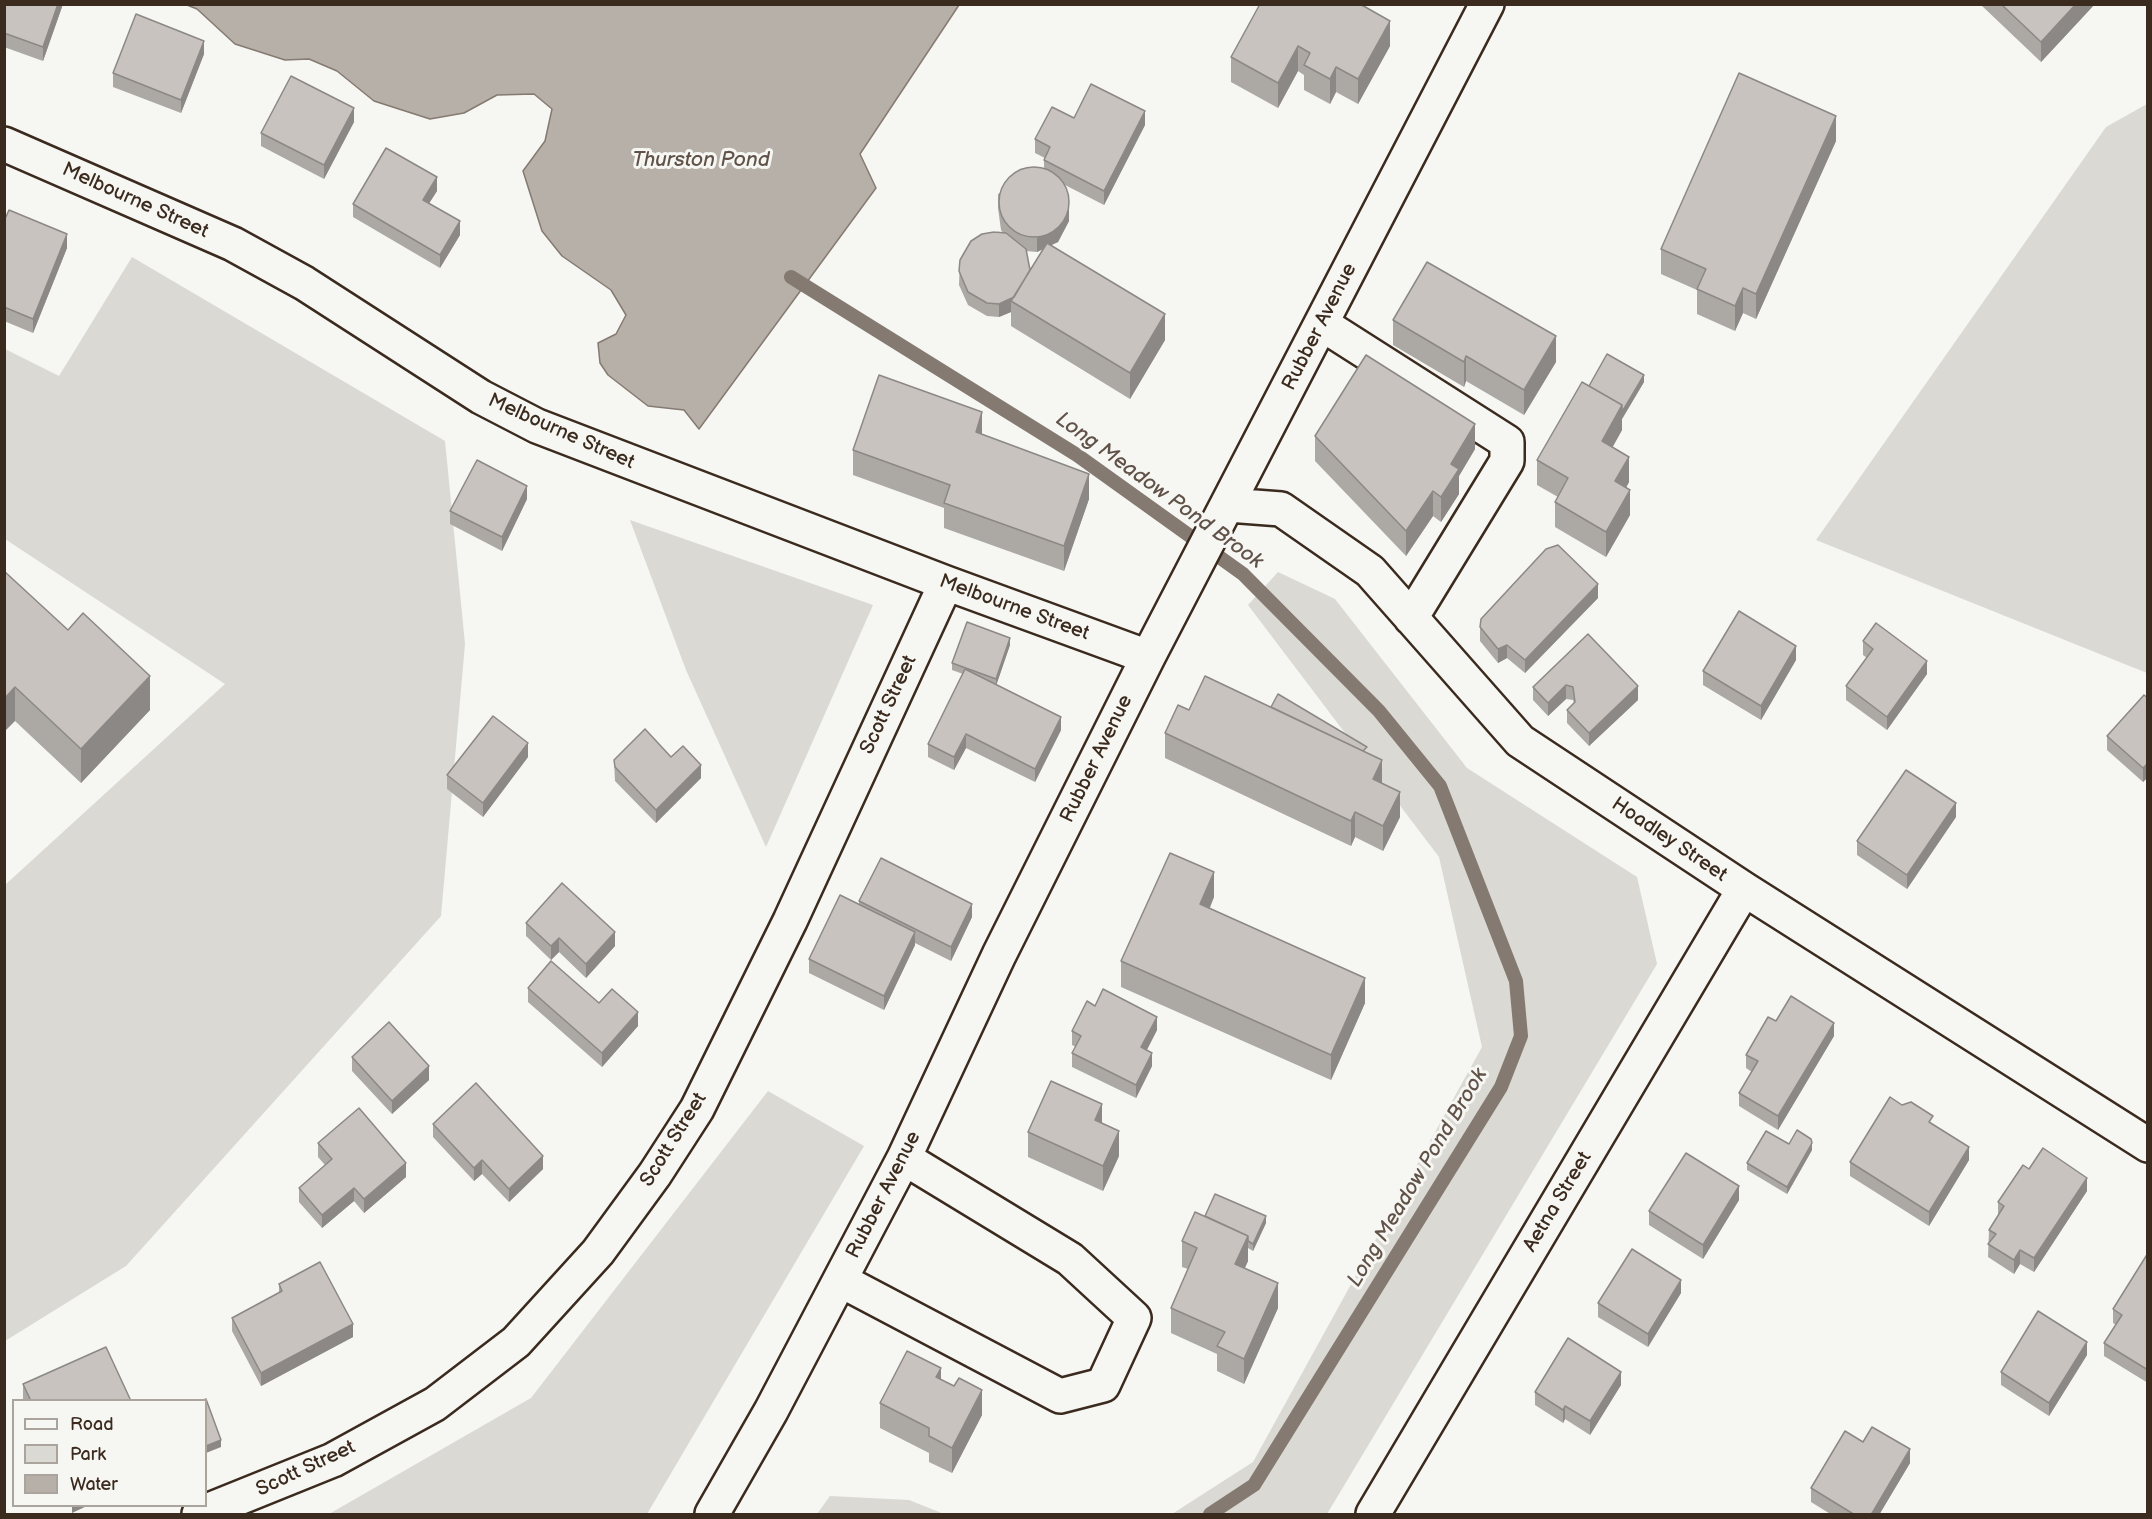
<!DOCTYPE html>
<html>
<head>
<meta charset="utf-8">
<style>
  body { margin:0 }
  #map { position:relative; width:2152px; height:1519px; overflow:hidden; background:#f6f6f2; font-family:"Balsamiq Sans",sans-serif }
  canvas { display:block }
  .frame { position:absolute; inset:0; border:6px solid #3b2a1e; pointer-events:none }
  .legend { position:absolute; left:12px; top:1399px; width:195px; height:108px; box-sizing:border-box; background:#f6f6f2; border:2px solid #aba49d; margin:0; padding:8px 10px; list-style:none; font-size:18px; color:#3b2a1e }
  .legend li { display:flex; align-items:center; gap:12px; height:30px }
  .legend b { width:30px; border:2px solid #aba49d }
</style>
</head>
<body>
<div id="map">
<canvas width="2152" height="1519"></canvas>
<div class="frame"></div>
<ul class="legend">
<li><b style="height:8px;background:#f6f6f2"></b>Road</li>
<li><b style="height:16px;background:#dad9d3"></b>Park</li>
<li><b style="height:16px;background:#b6b0a9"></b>Water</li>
</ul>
</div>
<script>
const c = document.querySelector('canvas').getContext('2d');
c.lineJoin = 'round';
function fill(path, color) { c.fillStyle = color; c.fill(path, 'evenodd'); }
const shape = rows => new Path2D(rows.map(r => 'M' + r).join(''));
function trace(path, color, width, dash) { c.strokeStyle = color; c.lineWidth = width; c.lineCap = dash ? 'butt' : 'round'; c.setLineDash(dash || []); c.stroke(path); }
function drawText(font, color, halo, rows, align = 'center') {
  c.font = font + ' "Balsamiq Sans",sans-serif'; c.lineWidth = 6; c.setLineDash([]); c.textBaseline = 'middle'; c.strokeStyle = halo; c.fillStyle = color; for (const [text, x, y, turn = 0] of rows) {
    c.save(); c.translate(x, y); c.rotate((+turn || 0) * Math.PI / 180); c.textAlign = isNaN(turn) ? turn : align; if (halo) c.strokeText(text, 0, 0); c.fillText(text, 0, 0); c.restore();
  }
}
fill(shape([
  [2147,104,2147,673,1816,540,2106,127],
  [132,257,445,441,465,644,441,916,126,1266,5,1341,5,885,225,684,5,539,5,349,59,376],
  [630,520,873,605,766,847,686,670],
  [1278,572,1335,599,1467,768,1637,877,1657,964,1327,1514,1172,1514,1253,1462,1482,1047,1439,857,1248,605],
  [768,1091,864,1146,647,1514,329,1514,531,1398],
  [830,1496,909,1500,944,1514,817,1514]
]), '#dad9d3');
const water = shape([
  [187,5,959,4,959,5,860,154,876,188,699,429,684,410,648,406,608,375,600,363,598,343,616,334,626,315,611,290,562,256,542,231,523,171,545,141,552,109,534,94,497,95,464,113,430,119,374,101,337,71,309,59,285,60,235,44,197,9,187,5]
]);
fill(water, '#b6b0a9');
trace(water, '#857a71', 1.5);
trace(shape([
  [791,277,1077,455,1243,574,1379,711,1440,786,1516,981,1521,1036,1501,1087,1254,1485,1210,1514]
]), '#857a71', 14);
const minor = shape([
  [4,144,233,244,304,283,481,397,537,426,946,583,1148,657],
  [1322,324,1507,442,1507,461,1411,618],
  [1228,505,1281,509,1370,571,1520,741,1744,889,2148,1145],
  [840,1280,1060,1396,1103,1385,1134,1318,1070,1259,904,1158],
  [199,1514,333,1460,435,1404,516,1342,598,1252,655,1174,697,1109,790,921,946,583],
  [712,1514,771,1411,904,1158,999,955,1148,657,1487,4],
  [1373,1514,1744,889]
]);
trace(minor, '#3b2a1e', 38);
trace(minor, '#f6f6f2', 33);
fill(shape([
  [4,4,63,4,43,61,4,47],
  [1260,4,1390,46,1358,104,1336,92,1330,104,1304,90,1304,75,1298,71,1278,108,1231,82,1231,57],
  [1980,4,2095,4,2041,62],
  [204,54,181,113,113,87,113,73],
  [1074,118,1145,125,1104,205,1065,185,1069,221,1058,242,1051,245,1165,340,1130,399,1011,326,1011,312,999,317,987,316,968,305,959,285,960,260,1003,233,1001,230,998,208,998,194,1044,168,1044,160,1045,158,1035,153,1035,139],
  [1043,249,1030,270,1026,251,1037,252],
  [354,122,324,179,261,146,261,133],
  [1836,141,1756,319,1743,313,1735,331,1697,314,1697,290,1661,274,1661,249],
  [437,191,429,203,460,235,440,268,353,217,353,204],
  [4,221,67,248,33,333,4,321],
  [1393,320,1556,362,1524,415,1466,381,1464,387,1393,345],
  [1644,382,1622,419,1622,430,1612,448,1629,482,1626,488,1630,515,1606,557,1555,527,1555,502,1558,497,1537,485,1537,460,1589,386],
  [982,435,1089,499,1064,571,944,528,944,508,853,475,853,450],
  [1315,436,1475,449,1459,476,1459,494,1441,522,1433,516,1406,556,1315,461],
  [527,499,502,551,450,524,450,511],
  [4,571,150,710,81,783,15,721],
  [1598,598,1525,673,1507,658,1498,663,1480,641,1480,627],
  [1588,634,1638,700,1589,746,1567,723,1567,710,1574,703,1573,700,1566,699,1548,716,1533,700,1533,687],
  [1863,641,1927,674,1887,730,1846,700,1846,686,1867,658,1863,655],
  [1010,645,996,685,1061,730,1035,782,966,748,954,770,928,757,928,744,963,674,952,670,952,663],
  [1796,660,1761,720,1703,685,1703,671],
  [2148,698,2148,777,2143,782,2107,750,2107,736],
  [1189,710,1367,753,1400,817,1383,851,1355,837,1351,846,1165,758,1165,733],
  [528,757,483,817,447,789,447,775],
  [671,757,701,778,656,823,615,781,614,760],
  [1956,817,1907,889,1857,855,1857,841],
  [1214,897,1210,908,1365,1003,1331,1080,1121,987,1121,961],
  [859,901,972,917,951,961,915,943,915,945,884,1010,809,973,809,959,859,905],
  [526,923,615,946,586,978,559,952,551,960,526,936],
  [528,988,599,1003,638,1026,602,1067,528,1002],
  [1095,1006,1157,1030,1147,1050,1152,1066,1136,1098,1072,1067,1072,1053,1076,1047,1072,1045,1072,1031],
  [1776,1021,1834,1036,1778,1130,1739,1106,1739,1093,1752,1072,1746,1068,1746,1055],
  [352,1057,429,1080,392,1114,352,1071],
  [433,1124,543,1169,509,1202,482,1174,474,1181,433,1137],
  [1933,1124,1969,1160,1929,1226,1850,1176,1850,1162],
  [1028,1132,1119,1156,1103,1191,1028,1157],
  [318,1143,406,1177,364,1213,354,1201,322,1228,299,1202,299,1188,325,1165,318,1157],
  [1789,1144,1812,1150,1787,1194,1747,1170,1747,1163],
  [2029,1169,2087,1191,2034,1272,2020,1264,2014,1274,1988,1257,1989,1230,1998,1216,1998,1202],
  [1739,1200,1703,1259,1649,1225,1649,1211],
  [1205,1216,1266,1223,1253,1251,1248,1248,1248,1261,1245,1268,1278,1308,1244,1384,1217,1371,1217,1354,1171,1333,1171,1308,1188,1269,1182,1267,1182,1241],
  [2148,1253,2148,1383,2104,1356,2104,1343,2116,1325,2113,1323,2113,1309],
  [279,1284,353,1337,261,1386,232,1331,232,1318,279,1293],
  [1681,1293,1648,1347,1598,1317,1598,1303],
  [2087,1355,2049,1416,2001,1385,2001,1372],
  [941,1379,982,1415,952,1473,929,1462,929,1453,880,1428,880,1403],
  [23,1384,131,1401,23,1401],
  [1621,1385,1590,1435,1565,1419,1563,1423,1535,1405,1535,1392],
  [1863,1442,1910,1463,1879,1515,1832,1515,1811,1502,1811,1488]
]), '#aca8a3');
fill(shape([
  [58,4,63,4,43,61,43,47],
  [2076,4,2095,4,2041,62,2041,42],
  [1390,21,1390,46,1358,104,1358,79],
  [204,41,204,54,181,113,181,100],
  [1298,46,1298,71,1278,108,1278,83],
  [1336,67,1336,92,1330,104,1330,79],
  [354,108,354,122,324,179,324,165],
  [1145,111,1145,125,1104,205,1104,191],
  [1836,116,1836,141,1756,319,1756,294],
  [437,177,437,191,423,213,423,200],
  [1069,207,1069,221,1058,242,1037,252,1037,238],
  [460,221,460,235,440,268,440,255],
  [67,234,67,248,33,333,33,319],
  [1743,288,1743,313,1735,331,1735,306],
  [1019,295,1011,301,1011,312,999,317,999,304],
  [1165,314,1165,340,1130,399,1130,373],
  [1556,336,1556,362,1524,415,1524,390],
  [1466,356,1466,381,1464,387,1464,362],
  [1644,375,1644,382,1622,419,1622,430,1602,466,1602,441,1622,405],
  [982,412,982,437,976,432],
  [1475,424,1475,449,1459,476,1459,494,1441,522,1441,497,1451,464],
  [1629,457,1629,482,1615,506,1615,481],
  [1089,474,1089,499,1064,571,1064,546],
  [527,486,527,499,502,551,502,537],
  [1630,490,1630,515,1606,557,1606,532],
  [1433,491,1433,516,1406,556,1406,531],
  [1598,584,1598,598,1525,673,1525,660],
  [1010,638,1010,645,996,686,996,679],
  [1507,645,1507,658,1498,663,1498,649],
  [1796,646,1796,660,1761,720,1761,706],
  [1927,661,1927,674,1887,730,1887,717],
  [150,676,150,710,81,783,81,749],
  [1566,685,1566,699,1548,716,1548,703],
  [1638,686,1638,700,1589,746,1589,733],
  [15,687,15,721,4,732,4,699],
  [1061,717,1061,730,1035,782,1035,769],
  [966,734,966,748,954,770,954,757],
  [528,743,528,757,483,817,483,803],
  [1382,760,1382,785,1373,779],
  [2148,763,2148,777,2143,782,2143,768],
  [701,765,701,778,656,823,656,810],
  [1400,792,1400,817,1383,851,1383,826],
  [1956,803,1956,817,1907,889,1907,875],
  [1355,812,1355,837,1351,846,1351,821],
  [1214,872,1214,897,1200,929,1200,904],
  [972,904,972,917,951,961,951,947],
  [615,932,615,946,586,978,586,964],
  [915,932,915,945,884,1010,884,996],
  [559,938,559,952,551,960,551,946],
  [1365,978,1365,1003,1331,1080,1331,1055],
  [638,1012,638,1026,602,1067,602,1053],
  [1157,1017,1157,1030,1141,1061,1141,1047],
  [1834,1023,1834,1036,1778,1130,1778,1116],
  [1152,1053,1152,1066,1136,1098,1136,1085],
  [429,1066,429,1080,392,1114,392,1101],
  [1102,1104,1102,1130,1095,1120],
  [1119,1131,1119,1156,1103,1191,1103,1166],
  [1812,1143,1812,1150,1787,1194,1787,1187],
  [1969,1147,1969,1160,1929,1226,1929,1212],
  [543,1156,543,1169,509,1202,509,1189],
  [482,1160,482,1174,474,1181,474,1168],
  [406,1163,406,1177,364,1213,364,1199],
  [2087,1178,2087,1191,2034,1272,2034,1258],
  [1739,1186,1739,1200,1703,1259,1703,1245],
  [354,1188,354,1201,322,1228,322,1215],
  [1266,1216,1266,1223,1253,1251,1253,1244],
  [1248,1236,1248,1261,1235,1289,1235,1264],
  [2020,1250,2020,1264,2014,1274,2014,1260],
  [1681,1280,1681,1293,1648,1347,1648,1334],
  [1278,1283,1278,1308,1244,1384,1244,1359],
  [353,1324,353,1337,261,1386,261,1373],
  [2087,1342,2087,1355,2049,1416,2049,1403],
  [941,1368,941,1393,936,1377],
  [1621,1372,1621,1385,1590,1435,1590,1421],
  [982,1390,982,1415,952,1473,952,1448],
  [1565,1406,1565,1419,1563,1423,1563,1410],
  [221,1440,221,1447,206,1453,206,1446],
  [1910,1449,1910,1463,1879,1515,1871,1515],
  [72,1506,87,1506,72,1513]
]), '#8c8885');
const building = shape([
  [4,4,58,4,43,47,4,33,4,4],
  [1260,4,1360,4,1390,21,1358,79,1336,67,1330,79,1304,65,1310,53,1298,46,1278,83,1231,57,1260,4],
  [2001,4,2076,4,2041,42,2001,4],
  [136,14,204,41,181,100,113,73,136,14],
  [1739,73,1836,116,1756,294,1743,288,1735,306,1697,289,1706,269,1661,249,1739,73],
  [291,76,354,108,324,165,261,133,291,76],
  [1091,84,1145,111,1104,191,1044,160,1050,147,1035,139,1052,107,1074,118,1091,84],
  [386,148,437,177,423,200,460,221,440,255,353,204,386,148],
  '999 202a35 35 0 1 1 70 0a35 35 0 1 1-70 0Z',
  [9,210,67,234,33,319,4,307,4,221,9,210],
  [994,232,1006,233,1026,249,1030,270,1014,297,999,304,987,303,968,292,959,271,960,260,971,241,982,234,994,232],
  [1047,243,1165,314,1130,373,1011,301,1047,243],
  [1427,262,1556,336,1524,390,1466,356,1464,362,1393,320,1427,262],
  [1607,354,1644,375,1622,412,1622,405,1589,386,1607,354],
  [1366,355,1475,424,1451,464,1459,469,1441,497,1433,491,1406,531,1315,436,1366,355],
  [879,375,982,412,976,432,1089,474,1064,546,944,503,950,485,853,450,879,375],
  [1582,382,1622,405,1602,441,1629,457,1615,481,1630,490,1606,532,1555,502,1568,478,1537,460,1582,382],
  [477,460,527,486,502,537,450,511,477,460],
  [1558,545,1598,584,1525,660,1507,645,1498,649,1480,627,1481,619,1546,549,1558,545],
  [4,571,68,630,83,613,150,676,81,749,15,687,4,699,4,571],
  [1739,611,1796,646,1761,706,1703,671,1739,611],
  [967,622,1010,638,996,679,952,663,967,622],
  [1876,623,1927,661,1887,717,1846,686,1873,649,1863,641,1876,623],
  [1588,634,1638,686,1589,733,1567,710,1575,702,1573,687,1566,685,1548,703,1533,687,1588,634],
  [965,669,1061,717,1035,769,966,734,954,757,928,744,965,669],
  [1205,676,1382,760,1373,779,1400,792,1383,826,1355,812,1351,821,1165,733,1178,705,1189,710,1205,676],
  [1278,694,1367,747,1363,751,1271,707,1278,694],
  [2144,695,2148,698,2148,763,2143,768,2107,736,2144,695],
  [493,716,528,743,483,803,447,775,493,716],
  [645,729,671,757,683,746,701,765,656,810,615,767,614,760,645,729],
  [1906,770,1956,803,1907,875,1857,841,1906,770],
  [1170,853,1214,872,1200,904,1365,978,1331,1055,1121,961,1170,853],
  [881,858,972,904,951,947,859,901,881,858],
  [562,883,615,932,586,964,559,938,551,946,526,923,562,883],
  [840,895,915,932,884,996,809,959,840,895],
  [551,961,599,1003,612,989,638,1012,602,1053,528,988,551,961],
  [1103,989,1157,1017,1141,1047,1152,1053,1136,1085,1072,1053,1081,1036,1072,1031,1087,1001,1095,1006,1103,989],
  [1791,996,1834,1023,1778,1116,1739,1093,1758,1061,1746,1055,1768,1017,1776,1021,1791,996],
  [389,1022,429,1066,392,1101,352,1057,389,1022],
  [1051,1081,1102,1104,1095,1120,1119,1131,1103,1166,1028,1132,1051,1081],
  [476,1083,543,1156,509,1189,482,1160,474,1168,433,1124,476,1083],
  [1890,1097,1902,1105,1911,1102,1933,1116,1929,1122,1969,1147,1929,1212,1850,1162,1890,1097],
  [359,1108,406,1163,364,1199,354,1188,322,1215,299,1188,332,1159,318,1143,359,1108],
  [1797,1130,1811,1139,1812,1143,1787,1187,1747,1163,1766,1131,1789,1144,1797,1130],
  [2043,1148,2087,1178,2034,1258,2020,1250,2014,1260,1988,1244,1996,1234,1989,1230,2004,1206,1998,1202,2023,1165,2029,1169,2043,1148],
  [1686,1153,1739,1186,1703,1245,1649,1211,1686,1153],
  [1215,1194,1266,1216,1253,1244,1248,1241,1248,1236,1205,1216,1215,1194],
  [1195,1212,1248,1236,1235,1264,1278,1283,1244,1359,1217,1346,1225,1332,1171,1308,1197,1248,1182,1241,1195,1212],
  [1632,1249,1681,1280,1648,1334,1598,1303,1632,1249],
  [2148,1253,2148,1370,2104,1343,2122,1315,2113,1309,2148,1253],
  [320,1262,353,1324,261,1373,232,1318,282,1291,279,1284,320,1262],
  [2038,1311,2087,1342,2049,1403,2001,1372,2038,1311],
  [1568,1338,1621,1372,1590,1421,1565,1406,1563,1410,1535,1392,1568,1338],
  [106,1347,131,1401,31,1401,23,1384,106,1347],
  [907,1351,941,1368,936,1377,954,1386,959,1378,982,1390,952,1448,929,1436,929,1428,880,1403,907,1351],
  [206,1399,221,1440,206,1446,206,1401,202,1401,206,1399],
  [1872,1427,1910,1449,1871,1515,1855,1515,1811,1488,1845,1431,1863,1442,1872,1427]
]);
fill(building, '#c8c3be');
trace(building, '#8c8885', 1.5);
drawText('20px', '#3b2a1e', '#f6f6f2', [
  ["Melbourne Street",135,201,24],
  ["Rubber Avenue",1320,327,-63],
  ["Melbourne Street",561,432,24],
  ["Melbourne Street",1014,608,20],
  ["Scott Street",889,705,-65],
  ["Rubber Avenue",1097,759,-64],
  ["Hoadley Street",1669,840,34],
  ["Scott Street",674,1140,-58],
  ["Rubber Avenue",884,1195,-63],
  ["Aetna Street",1558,1202,-59],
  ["Scott Street",306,1469,-25]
]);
drawText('italic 21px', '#605248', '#f6f6f2', [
  ["Thurston Pond",701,161],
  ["Long Meadow Pond Brook",1159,491,36],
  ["Long Meadow Pond Brook",1418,1178,-59]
]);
</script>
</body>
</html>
